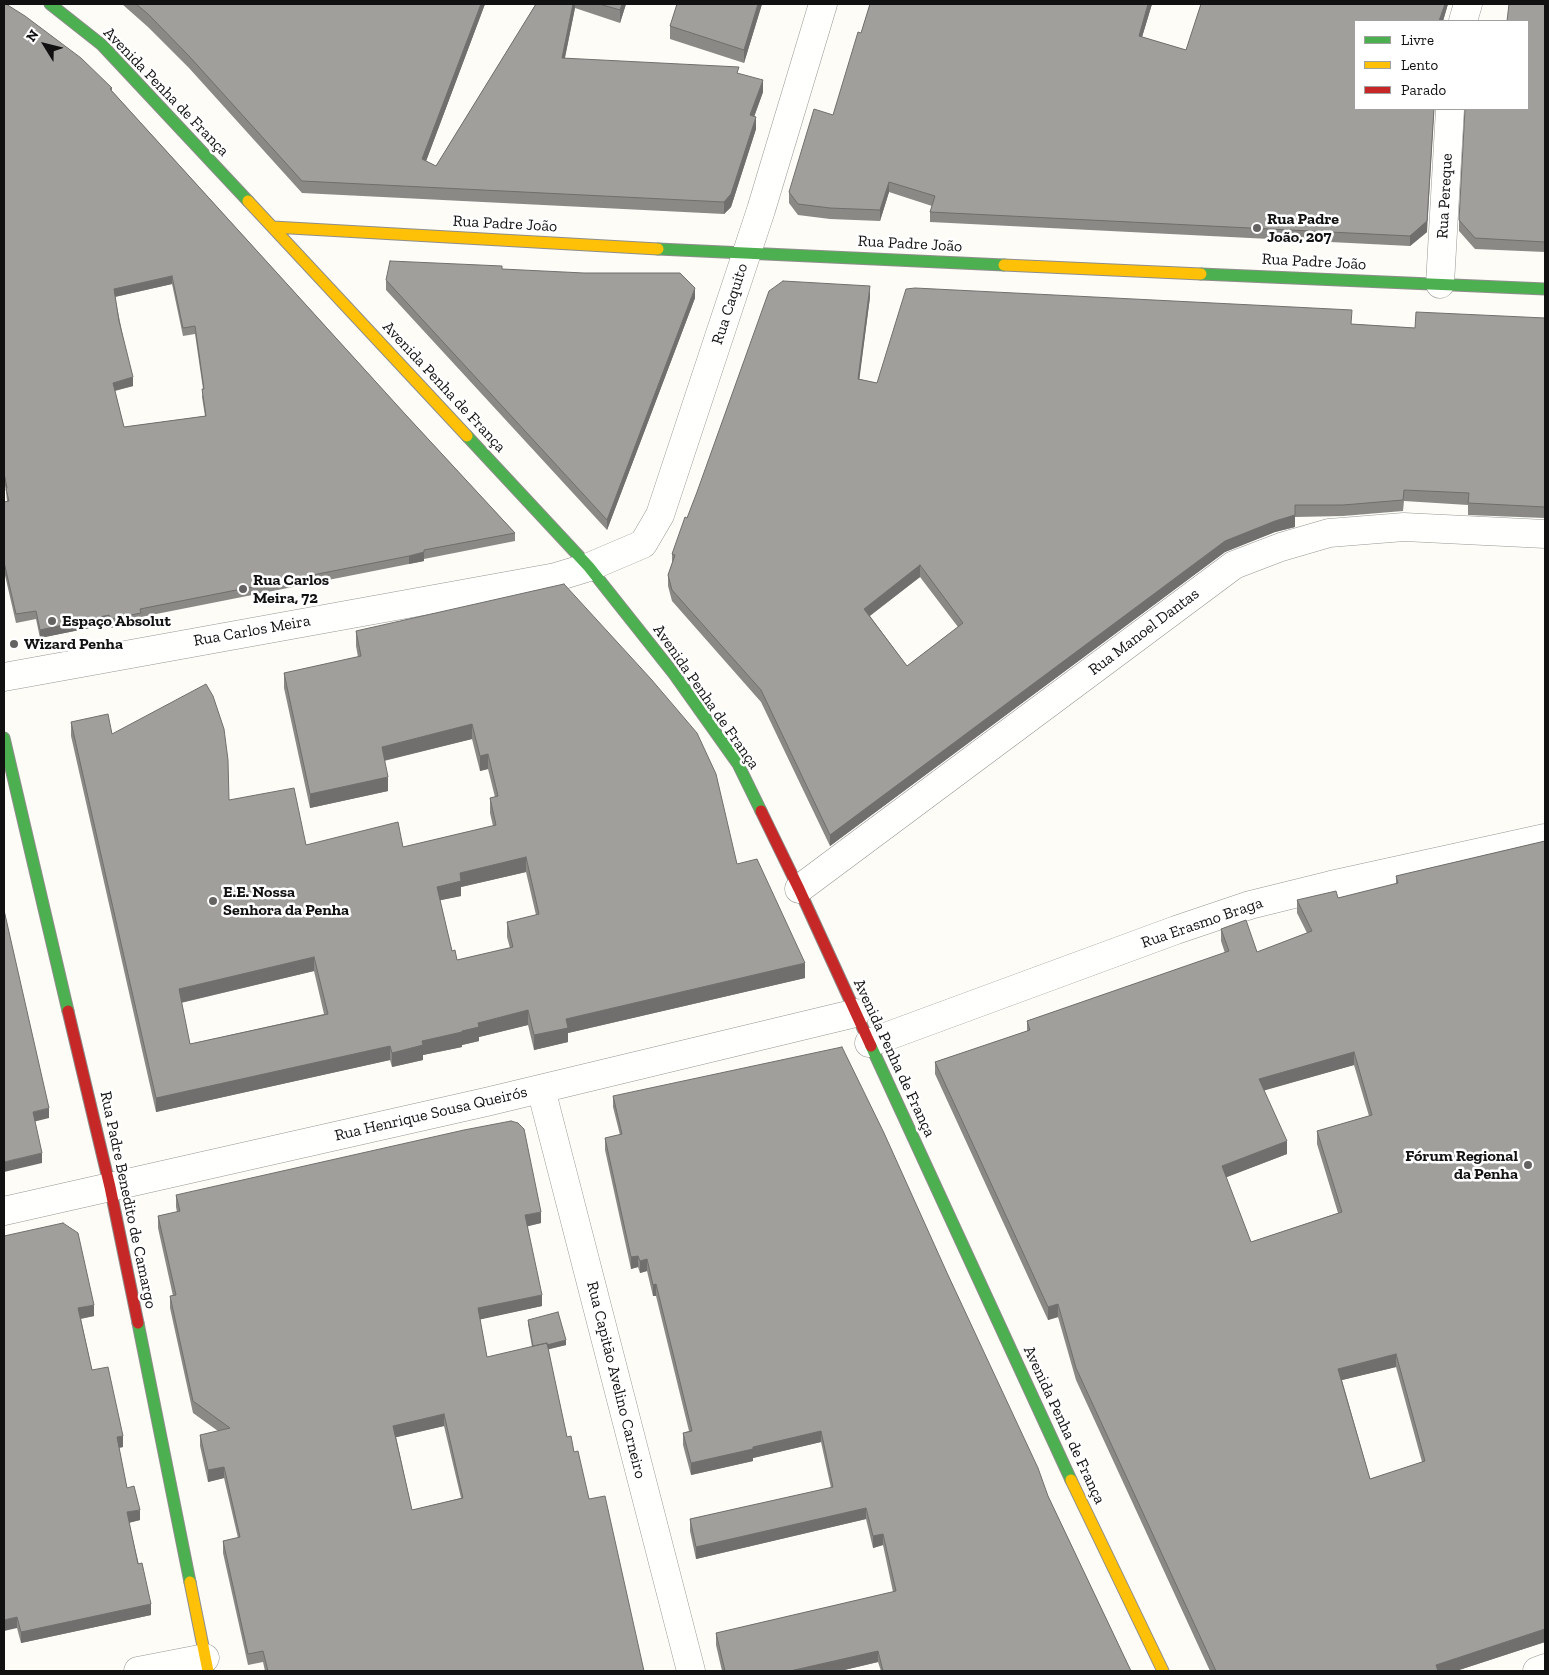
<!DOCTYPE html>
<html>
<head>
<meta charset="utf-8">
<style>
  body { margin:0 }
  #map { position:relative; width:1549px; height:1675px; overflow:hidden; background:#fdfcf7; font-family:"Zilla Slab",serif }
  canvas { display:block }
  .frame { position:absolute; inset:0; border:5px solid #111; pointer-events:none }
  .legend { position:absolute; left:1354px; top:20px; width:175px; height:90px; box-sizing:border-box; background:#fff; border:1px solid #a0a0a0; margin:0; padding:6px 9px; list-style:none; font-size:15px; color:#111 }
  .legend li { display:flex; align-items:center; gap:10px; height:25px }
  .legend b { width:25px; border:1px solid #a0a0a0 }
  .north { position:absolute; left:20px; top:20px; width:50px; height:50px; -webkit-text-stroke:4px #fff; paint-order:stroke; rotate:306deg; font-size:14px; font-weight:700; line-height:20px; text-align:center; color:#111 }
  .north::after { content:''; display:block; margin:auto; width:18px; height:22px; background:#111; clip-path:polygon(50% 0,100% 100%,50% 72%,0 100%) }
</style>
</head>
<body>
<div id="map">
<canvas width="1549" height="1675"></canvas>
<div class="frame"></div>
<ul class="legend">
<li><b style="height:6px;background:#4caf50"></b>Livre</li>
<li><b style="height:6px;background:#ffc107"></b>Lento</li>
<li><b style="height:6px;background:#c62828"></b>Parado</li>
</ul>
<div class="north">N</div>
</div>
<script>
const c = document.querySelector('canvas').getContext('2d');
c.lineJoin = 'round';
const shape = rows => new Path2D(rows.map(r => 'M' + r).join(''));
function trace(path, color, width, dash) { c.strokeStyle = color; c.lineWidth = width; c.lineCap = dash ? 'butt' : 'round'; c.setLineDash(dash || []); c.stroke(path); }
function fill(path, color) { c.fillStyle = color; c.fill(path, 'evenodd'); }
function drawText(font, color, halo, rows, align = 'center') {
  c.font = font + ' "Zilla Slab",serif'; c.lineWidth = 5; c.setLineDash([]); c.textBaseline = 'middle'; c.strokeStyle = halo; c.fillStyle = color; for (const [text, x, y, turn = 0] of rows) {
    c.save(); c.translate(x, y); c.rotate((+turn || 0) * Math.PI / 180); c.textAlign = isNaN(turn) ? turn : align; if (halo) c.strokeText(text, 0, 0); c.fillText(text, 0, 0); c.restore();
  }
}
const street = shape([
  [1463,21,1468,4],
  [1440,284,1450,109],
  [4,677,556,577,589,567,643,544,660,515,761,210,823,4],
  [799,889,1234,565,1281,547,1329,533,1404,527,1545,534],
  [869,1043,1176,930,1250,905,1331,885,1545,838],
  [541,1089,691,1671],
  [4,1211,486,1102,856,1013],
  [138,1671,205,1658],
  [1537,1671,1545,1668]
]);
const fast = shape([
  [50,4,102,45,248,201],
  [658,249,1004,265],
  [1201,274,1545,289],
  [467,436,589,567,674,674,738,764,761,811],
  [4,738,68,1011],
  [871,1046,1071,1480],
  [138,1323,190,1582]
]);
const slow = shape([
  [248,201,467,436],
  [273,227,658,249],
  [1004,265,1201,274],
  [1071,1480,1163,1671],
  [190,1582,208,1671]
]);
const jam = shape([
  [761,811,799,889,871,1046],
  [68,1011,110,1187,138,1323]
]);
trace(street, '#979795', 29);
trace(fast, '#8e8d8b', 13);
trace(slow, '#8e8d8b', 13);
trace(jam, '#8e8d8b', 13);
trace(street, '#fffffe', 28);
trace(fast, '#4caf50', 11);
trace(slow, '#ffc107', 11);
trace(jam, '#c62828', 11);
fill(shape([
  [4,4,112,88,112,91,405,414,515,533,515,541,424,559,424,561,409,564,141,617,141,622,111,628,109,624,40,638,36,619,16,623,4,571,4,502,7,502,6,491,4,481],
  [172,284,183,336,195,334,203,389,202,397,205,416,124,427,115,391,133,386,115,297],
  [122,4,485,4,426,161,436,166,536,4,626,4,620,23,575,8,565,58,739,74,763,92,754,117,756,129,731,207,724,214,302,193,189,68,148,27],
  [677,4,762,4,744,63,670,39,670,26],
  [870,4,1152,4,1142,37,1186,50,1201,4,1448,4,1443,21,1355,21,1427,232,1410,246,930,222,930,212,932,206,889,192,880,221,830,219,798,215,789,203,789,192,833,115,861,33],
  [1545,4,1545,252,1475,249,1459,231,1459,220],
  [502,269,695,298,607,530,386,290,386,280],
  [870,297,859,379,877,383,1352,324,1415,328,1545,318,1545,518,1468,515,1468,505,1404,501,1403,511,1343,516,1295,517,1295,527,1275,532,1225,552,830,846,761,702,672,601,668,586,668,575,672,563,672,554,687,518],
  [920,577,958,627,907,666,870,616],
  [356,631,737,864,805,978,568,1033,568,1042,534,1050,528,1025,479,1037,479,1041,462,1045,462,1047,423,1055,423,1060,392,1067,390,1060,156,1112,71,736,71,722,112,734,306,845,403,847,493,826,490,813,490,798,495,797,488,769,480,771,472,739,384,761,388,791,310,808,284,688,284,673,358,657,356,646],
  [526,872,536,915,507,922,507,937,510,948,457,960,452,951,440,900,461,896,461,887],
  [314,971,324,1014,190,1044,181,1003],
  [1545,841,1545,1642,1456,1671,1210,1671,1076,1380,1058,1317,1048,1320,935,1074,935,1062,1027,1031,1027,1021,1225,953,1221,941,1221,929,1257,952,1307,933,1297,913,1297,900,1338,898,1396,884,1396,876],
  [1354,1065,1369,1116,1317,1131,1317,1144,1338,1213,1251,1242,1226,1177,1287,1154,1264,1090],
  [1396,1367,1422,1462,1370,1479,1342,1380],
  [613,1096,948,1275,1048,1496,1131,1671,881,1671,878,1662,840,1671,722,1671,716,1645,716,1633,893,1592,883,1545,873,1548,866,1519,696,1559,690,1531,690,1519,831,1488,821,1442,753,1458,753,1461,691,1475,683,1445,683,1433,689,1431,656,1296,653,1296,647,1271,640,1273,638,1267,631,1269,605,1150,605,1138,620,1135,613,1107],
  [176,1195,541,1223,527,1226,542,1306,480,1319,487,1357,532,1347,528,1324,528,1320,566,1345,548,1349,567,1437,574,1452,644,1671,265,1671,263,1662,248,1665,223,1553,223,1541,238,1538,224,1478,208,1482,200,1446,200,1435,218,1431,193,1413,170,1308,170,1296,173,1296,158,1228,158,1216,177,1212,176,1207],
  [444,1426,461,1498,412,1510,396,1437],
  [4,1236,94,1316,81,1319,92,1370,123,1447,119,1448,127,1488,140,1520,129,1523,151,1615,21,1643,17,1628]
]), '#8a8986');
fill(shape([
  [481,4,485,4,422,172,422,159],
  [573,4,575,4,575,8,562,71,562,58],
  [622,4,626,4,620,23,620,10],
  [758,4,762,4,744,63,744,50],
  [1148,4,1152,4,1139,47,1139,36],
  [1445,4,1448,4,1443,21,1439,21],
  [763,80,763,92,750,128,750,115],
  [1434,109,1427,232,1410,246,1410,236],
  [756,117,756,129,731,207,724,214,724,202],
  [889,182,889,192,880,221,880,210],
  [172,276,172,284,114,297,114,289],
  [870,286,870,297,858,390,858,379],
  [695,288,695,298,607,530,607,520],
  [133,377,133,386,113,391,113,383],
  [1295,505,1295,527,1275,532,1225,552,830,846,830,835,1225,541],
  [424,552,424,561,409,564,409,556],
  [920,565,920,577,864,620,864,609],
  [109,615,109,624,40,638,40,630],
  [472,724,472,739,382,761,382,747],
  [488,754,488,769,480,771,480,756],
  [388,777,388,791,310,808,310,794],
  [526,857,526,872,461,887,461,896,437,901,437,887,460,873],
  [314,957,314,971,179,1003,179,989],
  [805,963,805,978,568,1033,568,1042,534,1050,534,1035,566,1019],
  [528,1010,528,1025,479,1037,479,1041,462,1045,462,1047,423,1055,423,1060,392,1067,392,1053,422,1041,462,1031,478,1023],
  [390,1046,390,1060,156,1112,156,1098],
  [1354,1052,1354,1065,1259,1092,1259,1079],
  [49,1108,49,1118,33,1122,33,1112],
  [1287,1141,1287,1154,1222,1179,1222,1166],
  [42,1153,42,1163,4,1172,4,1162],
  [541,1212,541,1223,525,1227,525,1215],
  [638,1256,638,1267,631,1269,631,1257],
  [647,1259,647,1271,640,1273,640,1261],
  [656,1284,656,1296,653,1296,653,1285],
  [542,1295,542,1306,478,1320,478,1308],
  [1058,1304,1058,1317,1048,1320,1048,1307],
  [94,1305,94,1316,78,1319,78,1308],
  [566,1340,566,1345,534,1353,534,1348],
  [1396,1354,1396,1367,1338,1381,1338,1369],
  [444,1414,444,1426,393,1438,393,1426],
  [821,1431,821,1442,753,1458,753,1461,691,1475,691,1463,753,1447],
  [123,1436,123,1447,117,1448,117,1437],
  [224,1467,224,1478,208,1482,208,1470],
  [866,1508,866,1519,696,1559,696,1547],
  [140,1510,140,1520,127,1523,127,1512],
  [883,1534,883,1545,873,1548,873,1536],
  [151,1604,151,1615,21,1643,21,1632],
  [17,1617,17,1628,4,1631,4,1620],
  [1545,1629,1545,1642,1456,1671,1436,1671,1436,1665],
  [878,1651,878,1662,840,1671,790,1671]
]), '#716f6d');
const building = shape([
  [4,4,6,4,25,16,81,58,112,88,110,89,405,414,515,533,424,550,424,552,409,556,140,609,141,613,111,619,109,615,40,630,36,611,16,614,4,562,4,502,9,501,6,489,7,488,4,473,4,4],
  [172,276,183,328,195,326,204,389,202,389,206,416,124,427,113,383,133,377,119,321,114,289,172,276],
  [136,4,481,4,422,159,436,166,536,4,573,4,562,58,739,67,737,73,763,80,750,115,756,117,731,194,724,202,302,181,189,56,148,14,136,4],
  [599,4,622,4,620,10,599,4],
  [677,4,758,4,744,50,670,26,677,4],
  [870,4,1148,4,1139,36,1186,50,1201,4,1445,4,1439,21,1355,21,1355,109,1434,109,1427,221,1410,236,930,212,935,196,889,182,880,210,830,208,798,204,789,192,814,109,833,115,858,32,861,33,870,4],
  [1509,4,1545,4,1545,242,1475,238,1459,220,1465,109,1528,109,1528,21,1507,21,1509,4],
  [390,261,502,266,502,269,584,273,680,273,695,288,607,520,386,280,390,261],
  [783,281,870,286,858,379,877,383,906,289,915,288,1352,310,1351,324,1415,328,1416,312,1545,318,1545,507,1468,503,1469,493,1404,490,1403,500,1343,505,1295,505,1295,515,1275,521,1225,541,830,835,761,690,672,590,668,575,675,555,672,554,685,517,687,518,697,492,769,291,783,281],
  [920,565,963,623,907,666,864,609,920,565],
  [564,584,651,679,697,733,716,774,737,864,757,859,805,963,566,1019,568,1028,534,1035,528,1010,478,1023,479,1027,462,1031,462,1032,422,1041,423,1045,392,1053,390,1046,156,1098,71,722,108,714,112,734,206,684,213,696,224,729,228,760,229,800,294,788,306,845,398,822,403,847,496,825,490,798,498,796,488,754,480,756,472,724,382,747,388,777,310,794,284,673,361,656,356,631,564,584],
  [526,857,539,914,507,922,513,947,457,960,455,950,452,951,437,887,461,881,460,873,526,857],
  [314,957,328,1014,190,1044,179,989,314,957],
  [1545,841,1545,1629,1436,1665,1438,1671,1216,1671,1076,1368,1058,1304,1048,1307,935,1062,1030,1030,1027,1021,1229,951,1221,929,1246,920,1257,952,1312,931,1297,900,1336,891,1338,898,1398,883,1396,876,1545,841],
  [1354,1052,1372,1115,1317,1131,1342,1212,1251,1242,1222,1166,1287,1141,1259,1079,1354,1052],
  [1396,1354,1425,1461,1370,1479,1338,1369,1396,1354],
  [4,910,49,1108,33,1112,42,1153,4,1162,4,910],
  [842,1047,884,1133,948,1275,1038,1468,1048,1496,1131,1671,883,1671,878,1651,790,1671,725,1671,716,1633,896,1591,883,1534,873,1536,866,1508,696,1547,690,1519,833,1487,821,1431,753,1447,753,1449,691,1463,683,1433,692,1431,656,1284,653,1285,647,1259,640,1261,638,1256,631,1257,605,1138,622,1134,613,1096,842,1047],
  [511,1121,518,1123,524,1129,541,1212,525,1215,542,1295,478,1308,487,1357,547,1343,567,1437,571,1436,574,1452,578,1451,589,1499,605,1496,644,1671,268,1671,263,1651,248,1654,223,1541,240,1537,224,1467,208,1470,200,1435,230,1428,193,1401,170,1296,176,1295,158,1216,180,1211,176,1195,464,1130,511,1121],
  [444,1414,463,1498,412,1510,393,1426,444,1414],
  [63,1223,78,1233,94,1305,78,1308,92,1370,108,1367,123,1436,117,1437,127,1488,134,1486,140,1510,127,1512,138,1564,142,1563,151,1604,21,1632,17,1617,4,1620,4,1236,63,1223],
  [558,1312,566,1340,547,1345,547,1343,533,1346,528,1320,558,1312]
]);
fill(building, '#a19f9c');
trace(building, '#716f6d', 1);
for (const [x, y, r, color] of [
  [1257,228,5,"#646362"],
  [243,589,5,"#646362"],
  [52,621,5,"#646362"],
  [14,644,5,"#646362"],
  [213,901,5,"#646362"],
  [1528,1165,5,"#646362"]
]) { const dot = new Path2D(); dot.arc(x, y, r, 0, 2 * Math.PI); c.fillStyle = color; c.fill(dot); trace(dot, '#fff', 2); }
drawText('16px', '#111', '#fff', [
  ["Avenida Penha de França",166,92,46],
  ["Rua Pereque",1445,196,-87],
  ["Rua Padre João",505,224,3],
  ["Rua Padre João",910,244,3],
  ["Rua Padre João",1314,262,3],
  ["Rua Caquito",730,304,-72],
  ["Avenida Penha de França",444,387,47],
  ["Rua Carlos Meira",252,631,-10],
  ["Rua Manoel Dantas",1144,632,-37],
  ["Avenida Penha de França",706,697,55],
  ["Rua Erasmo Braga",1202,923,-19],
  ["Avenida Penha de França",894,1058,65],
  ["Rua Henrique Sousa Queirós",431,1114,-13],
  ["Rua Padre Benedito de Camargo",128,1200,78],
  ["Rua Capitão Avelino Carneiro",616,1380,76],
  ["Avenida Penha de França",1064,1425,65]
]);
drawText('bold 16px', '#111', '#fff', [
  ["Rua Padre",1267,219],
  ["João, 207",1267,237],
  ["Rua Carlos",253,580],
  ["Meira, 72",253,598],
  ["Espaço Absolut",62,621],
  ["Wizard Penha",24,644],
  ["E.E. Nossa",223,892],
  ["Senhora da Penha",223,910],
  ["Fórum Regional",1518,1156,"right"],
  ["da Penha",1518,1174,"right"]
], 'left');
</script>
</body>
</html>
